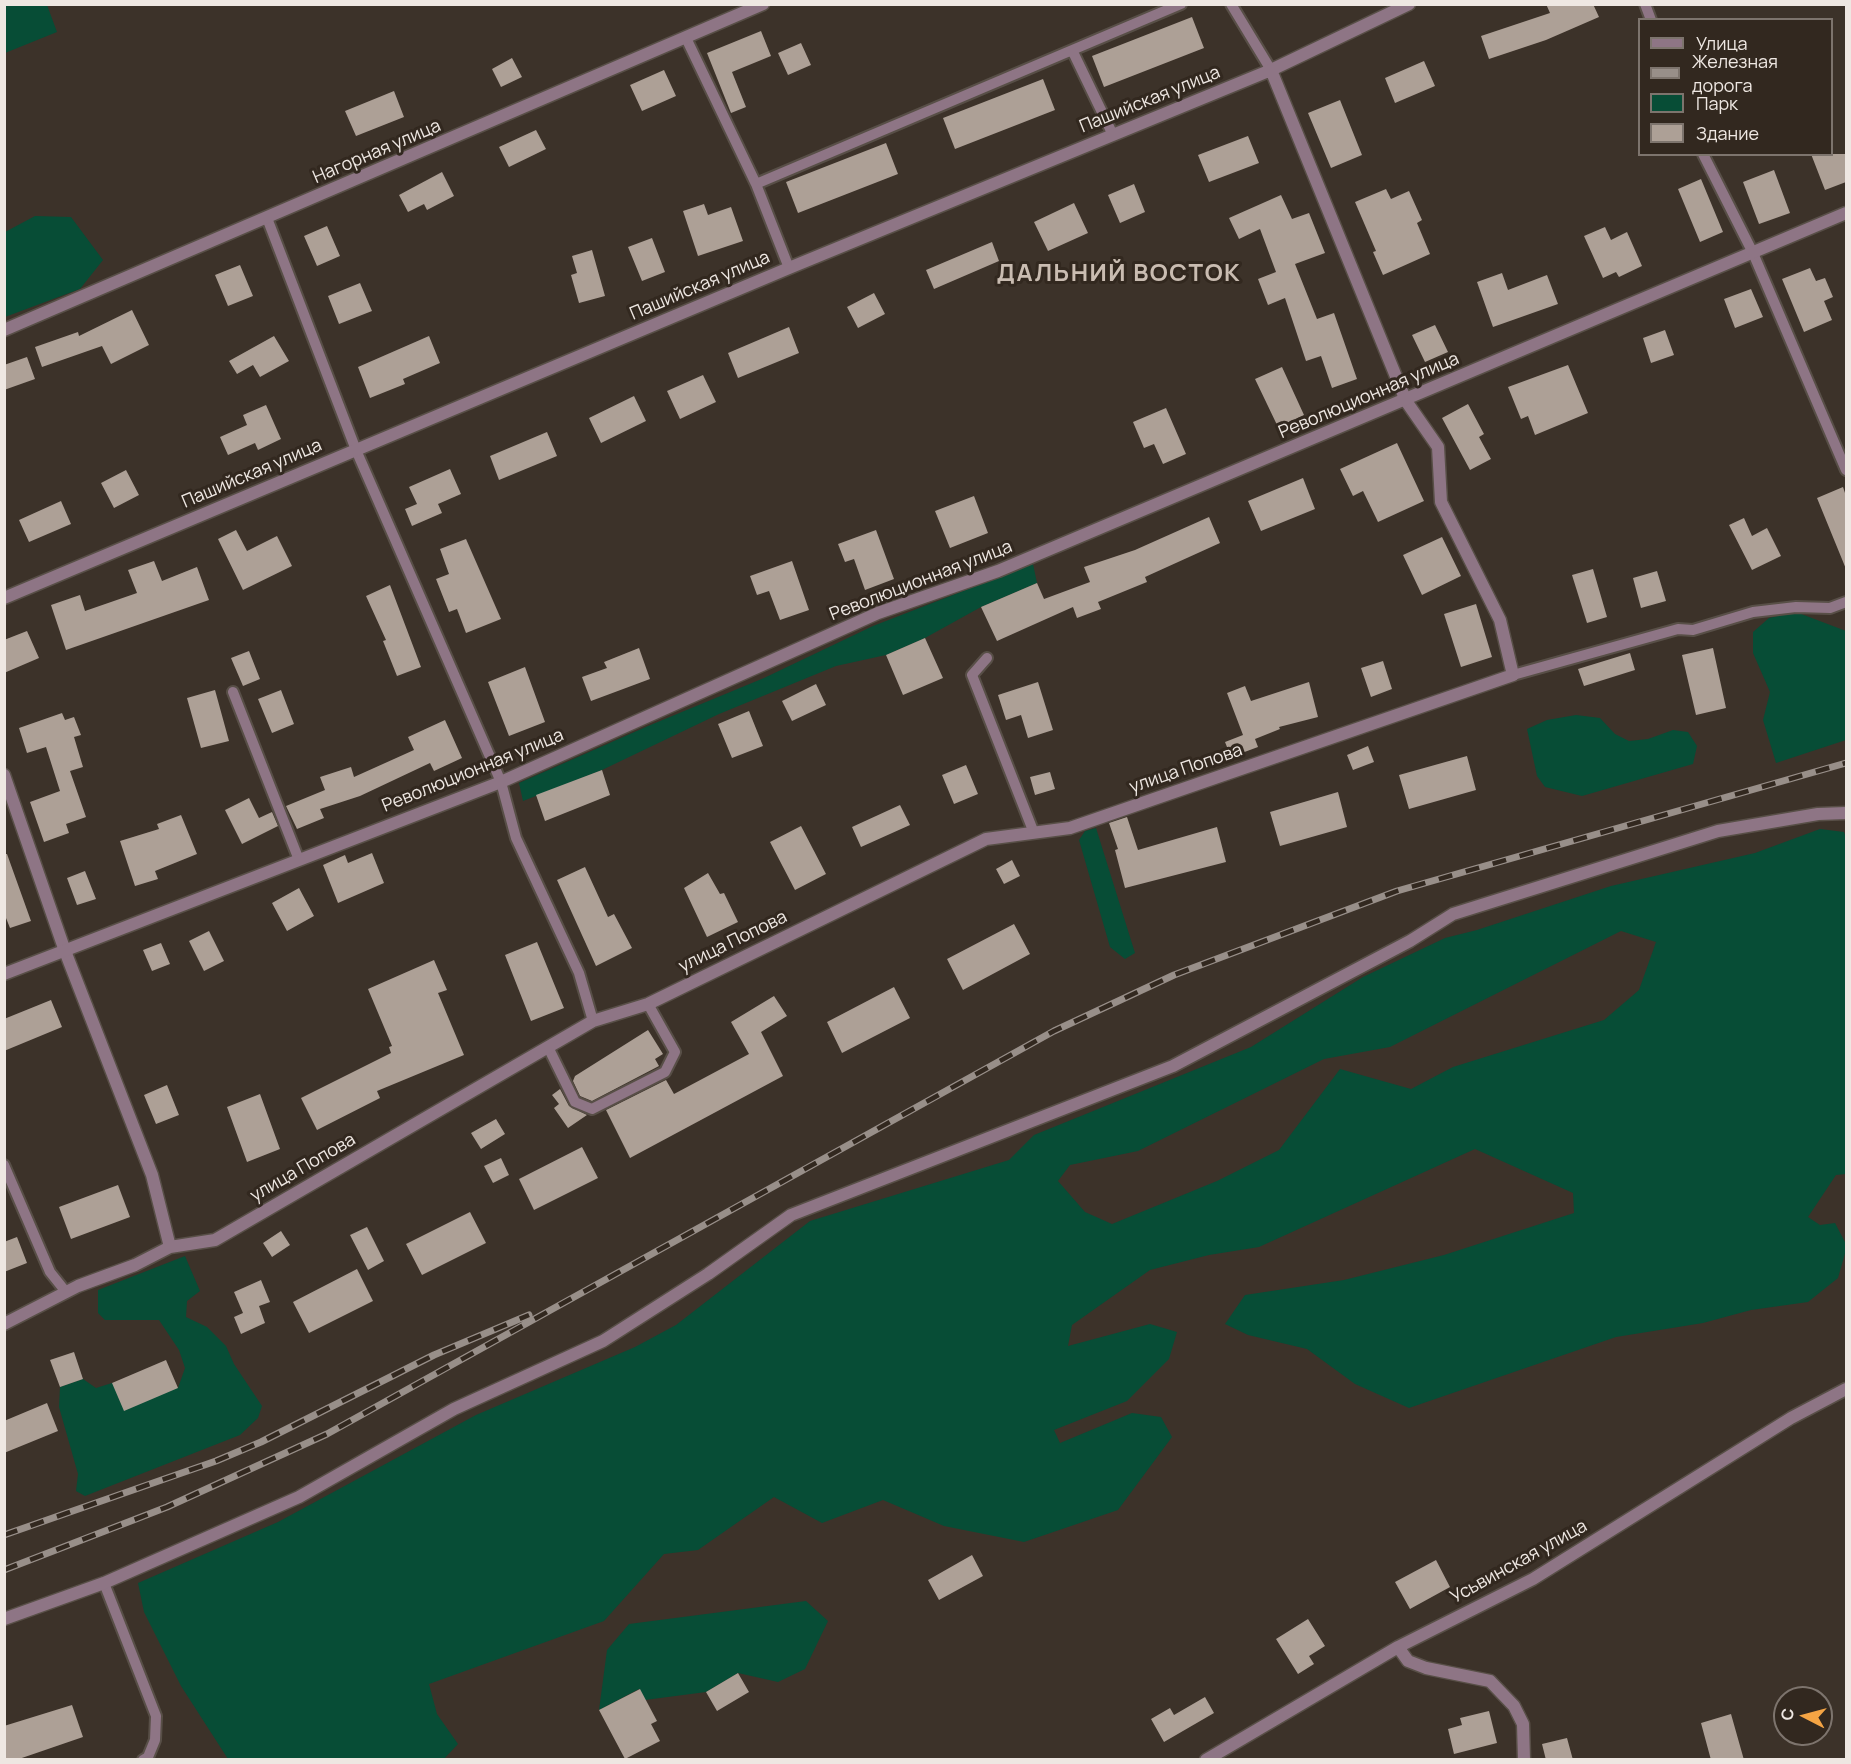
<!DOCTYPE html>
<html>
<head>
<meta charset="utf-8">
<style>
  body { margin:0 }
  #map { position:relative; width:1851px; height:1764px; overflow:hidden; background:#3c3229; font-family:Manrope,sans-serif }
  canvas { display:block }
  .frame { position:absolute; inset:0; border:6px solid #eee7e2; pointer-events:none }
  .legend { position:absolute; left:1638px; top:18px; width:195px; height:138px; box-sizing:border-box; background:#32281f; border:2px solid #7d746d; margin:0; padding:8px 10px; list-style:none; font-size:18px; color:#eee7e2 }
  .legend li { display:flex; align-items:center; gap:12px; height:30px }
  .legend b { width:30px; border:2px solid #7d746d }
  .north { position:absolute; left:1773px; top:1686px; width:60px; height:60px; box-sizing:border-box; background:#32281f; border:2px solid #7d746d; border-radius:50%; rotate:276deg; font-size:16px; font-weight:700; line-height:24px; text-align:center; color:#eee7e2 }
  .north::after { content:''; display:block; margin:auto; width:21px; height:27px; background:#f4a444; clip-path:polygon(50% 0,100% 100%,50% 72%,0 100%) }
</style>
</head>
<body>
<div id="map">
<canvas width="1851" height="1764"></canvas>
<div class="frame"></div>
<ul class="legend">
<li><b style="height:8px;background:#8e7585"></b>Улица</li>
<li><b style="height:8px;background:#988f89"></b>Железная дорога</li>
<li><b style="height:16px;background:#074d36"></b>Парк</li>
<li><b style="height:16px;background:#ada096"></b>Здание</li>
</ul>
<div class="north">С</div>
</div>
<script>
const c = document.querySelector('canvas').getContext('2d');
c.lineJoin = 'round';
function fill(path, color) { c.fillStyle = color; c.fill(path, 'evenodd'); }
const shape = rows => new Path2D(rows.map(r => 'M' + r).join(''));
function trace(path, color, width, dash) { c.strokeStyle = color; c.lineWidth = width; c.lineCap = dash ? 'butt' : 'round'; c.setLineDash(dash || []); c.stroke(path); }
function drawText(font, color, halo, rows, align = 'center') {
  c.font = font + ' Manrope,sans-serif'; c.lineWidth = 6; c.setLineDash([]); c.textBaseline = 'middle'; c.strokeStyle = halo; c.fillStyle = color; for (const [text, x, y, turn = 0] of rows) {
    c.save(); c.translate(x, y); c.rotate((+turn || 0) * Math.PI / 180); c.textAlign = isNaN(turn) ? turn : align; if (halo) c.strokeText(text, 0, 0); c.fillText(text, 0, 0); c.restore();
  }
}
fill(shape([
  [5,4,47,5,57,32,5,53],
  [35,216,71,217,103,260,80,289,5,317,5,232],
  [1033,564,1037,583,981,607,925,638,886,655,836,666,719,714,602,770,523,801,519,783,648,726,764,678,873,626],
  [1796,612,1846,631,1846,740,1776,763,1763,720,1770,692,1753,653,1753,632,1769,618],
  [1576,715,1600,718,1615,734,1629,741,1648,739,1673,730,1688,732,1697,746,1693,764,1582,796,1545,787,1537,776,1527,729,1547,720],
  [1096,828,1135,953,1125,959,1110,947,1079,840,1085,831],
  [1820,829,1844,832,1846,838,1846,1174,1836,1175,1808,1217,1820,1225,1835,1223,1846,1244,1846,1250,1838,1278,1808,1302,1751,1310,1703,1323,1616,1337,1409,1408,1355,1384,1307,1349,1248,1335,1225,1324,1245,1295,1344,1280,1444,1255,1574,1213,1573,1193,1475,1149,1259,1247,1209,1255,1150,1270,1072,1325,1068,1346,1150,1324,1177,1332,1169,1359,1127,1401,1054,1430,1060,1443,1132,1413,1161,1417,1172,1437,1118,1510,1024,1542,944,1526,883,1500,822,1523,774,1497,698,1550,664,1554,604,1621,429,1684,437,1714,458,1744,444,1759,228,1759,181,1686,144,1612,138,1583,278,1522,476,1415,635,1347,676,1325,810,1221,1009,1160,1034,1135,1251,1047,1363,977,1445,938,1477,930,1611,886,1755,853],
  [1621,931,1656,942,1639,990,1604,1020,1453,1067,1411,1089,1340,1069,1279,1150,1217,1181,1112,1224,1085,1212,1058,1181,1070,1165,1138,1151,1324,1059,1390,1047],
  [185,1256,200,1291,187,1301,186,1317,207,1327,226,1346,234,1364,262,1406,258,1418,240,1435,85,1496,76,1491,78,1474,59,1407,60,1387,83,1379,96,1388,112,1383,178,1388,185,1368,179,1350,159,1320,105,1320,98,1313,98,1290],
  [806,1601,828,1621,805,1669,778,1682,738,1673,706,1692,645,1700,639,1689,599,1710,607,1650,629,1624]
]), '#074d36');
fill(shape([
  [1546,4,1593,4,1599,17,1546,40,1489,59,1481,36,1550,13],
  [1192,17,1204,48,1104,87,1092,56],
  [761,31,771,56,732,72,746,107,731,113,707,53],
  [801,43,811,65,788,75,778,53],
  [512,58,522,77,501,87,492,69],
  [1424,61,1435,86,1395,103,1385,78],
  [664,70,676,96,642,111,630,85],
  [1043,79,1055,110,955,149,943,118],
  [394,91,404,117,356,136,345,111],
  [1340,100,1362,155,1331,168,1308,113],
  [536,130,546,149,509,167,499,147],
  [1248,136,1259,163,1209,182,1198,155],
  [886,143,898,174,798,213,786,182],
  [1811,154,1846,154,1846,182,1825,190],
  [1774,170,1790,213,1759,224,1743,182],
  [442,172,454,196,427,210,424,204,408,212,399,195],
  [1701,179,1723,232,1700,242,1678,189],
  [1134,184,1145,212,1120,223,1108,195],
  [1386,189,1391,199,1409,191,1422,220,1417,223,1430,254,1383,275,1373,252,1376,251,1355,202],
  [1281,195,1292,219,1309,213,1325,253,1295,264,1317,319,1334,313,1357,379,1332,388,1321,356,1306,361,1285,298,1268,305,1258,279,1276,272,1260,229,1239,239,1229,218],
  [1074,203,1088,233,1048,251,1034,222],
  [704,204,708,215,731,207,743,241,698,256,683,211],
  [327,226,340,256,317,266,304,236],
  [1605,227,1611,240,1627,232,1642,266,1619,277,1616,272,1603,278,1584,236],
  [652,238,665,272,642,281,628,247],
  [992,242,999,261,934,289,926,270],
  [592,250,605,296,579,303,571,275,577,273,572,256],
  [240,265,253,296,228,306,215,275],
  [1810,268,1816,281,1825,278,1833,297,1824,301,1832,320,1804,332,1782,279],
  [1502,273,1508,290,1547,275,1558,304,1493,327,1477,282],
  [360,283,372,311,339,324,328,296],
  [1751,289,1763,317,1735,328,1724,299],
  [874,293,885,314,858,328,847,307],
  [132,310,149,345,111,364,102,346,42,367,35,347,78,332,79,336],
  [1435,325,1448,352,1425,362,1412,335],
  [789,327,799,353,738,378,728,353],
  [1665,330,1674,355,1651,363,1643,338],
  [274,336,289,361,260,377,253,365,237,374,229,361],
  [429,336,440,363,403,379,405,384,370,398,358,367],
  [27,357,35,379,4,390,4,365],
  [1568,365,1588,413,1535,435,1528,416,1521,419,1508,387],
  [1282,367,1304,415,1278,427,1255,379],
  [703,375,716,402,680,419,667,391],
  [634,396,646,421,601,443,589,418],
  [1468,404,1484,434,1479,437,1491,459,1470,470,1442,418],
  [266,405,281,439,258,450,255,443,228,455,220,437,247,425,243,415],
  [1166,408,1186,454,1163,464,1154,444,1144,448,1133,422],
  [547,432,557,456,499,480,490,456],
  [1397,443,1424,501,1378,522,1363,491,1353,496,1340,469],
  [450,469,461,494,438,504,442,513,412,526,405,509,417,504,409,487],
  [126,470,139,495,114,508,101,483],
  [1303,478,1315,509,1261,531,1248,501],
  [1843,487,1846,496,1846,569,1817,498],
  [974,496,988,533,950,548,935,511],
  [61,501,71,524,29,542,19,520],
  [1209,517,1220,543,1145,577,1147,582,1098,602,1101,609,1077,618,1073,607,997,641,981,607,1037,583,1044,599,1090,582,1084,567,1135,550],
  [1744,518,1752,536,1767,528,1781,556,1752,570,1729,525],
  [236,530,247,551,277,536,292,566,243,590,218,539],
  [876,530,894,579,865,590,854,559,845,562,838,544],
  [1442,537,1461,576,1422,595,1403,555],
  [466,539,501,619,466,633,457,609,449,612,436,579,449,574,440,549],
  [154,561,162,581,197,567,209,600,66,650,51,605,80,595,85,611,137,593,128,570],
  [792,561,809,610,780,620,769,591,757,595,750,576],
  [1593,569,1607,617,1587,623,1572,575],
  [1657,571,1666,601,1641,608,1633,578],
  [390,585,421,667,397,676,383,641,386,640,366,596],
  [1476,604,1492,657,1461,667,1444,614],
  [27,631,39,658,4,673,4,640],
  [925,638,943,678,903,695,886,655],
  [639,648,650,679,591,701,582,677,607,668,604,662],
  [1713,648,1726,708,1696,715,1682,655],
  [249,651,260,679,243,686,231,658],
  [1630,653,1635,670,1584,686,1578,669],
  [1383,661,1392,689,1371,697,1361,668],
  [525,667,545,722,509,736,488,682],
  [1038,682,1053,730,1028,738,1021,715,1006,720,998,695],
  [1309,682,1318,717,1279,727,1280,729,1255,739,1258,747,1231,757,1225,742,1243,735,1227,693,1245,686,1251,701],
  [816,684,826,705,792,721,782,701],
  [215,690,229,741,201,748,187,698],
  [281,690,294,724,272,733,258,699],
  [749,711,763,746,732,758,718,724],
  [62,713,65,720,74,717,81,735,74,737,83,767,70,771,86,817,66,824,69,833,44,842,30,802,60,791,46,747,27,753,19,728],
  [445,720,462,758,434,771,430,763,360,796,320,809,324,818,297,829,286,806,325,790,320,777,351,767,354,777,414,750,408,737],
  [1368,746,1374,762,1353,770,1347,755],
  [1467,756,1476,790,1409,809,1399,775],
  [966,765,978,794,954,804,942,775],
  [602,770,610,795,545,821,536,795],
  [1050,772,1055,789,1035,795,1030,777],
  [1338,792,1347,827,1280,846,1270,812],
  [249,798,259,818,272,812,278,826,242,844,225,810],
  [900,805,910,825,861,847,852,827],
  [181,815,197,854,155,871,158,879,135,886,120,841,159,829,157,824],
  [1127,817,1138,850,1217,827,1226,862,1125,888,1115,850,1118,849,1109,823],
  [801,826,826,874,795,890,770,842],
  [372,853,384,883,338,903,323,865,345,855,348,863],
  [4,854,7,854,31,921,10,928,4,913],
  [1012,860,1020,876,1004,884,996,869],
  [585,867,608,917,614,914,632,948,596,966,557,880],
  [85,871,96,899,77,905,67,878],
  [708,873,720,894,724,893,738,922,707,937,684,888],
  [299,888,314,916,287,931,272,903],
  [1014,924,1030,954,963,990,947,959],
  [209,931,224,961,204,971,189,941],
  [537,942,564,1008,531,1021,505,955],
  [161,943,170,964,152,971,143,950],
  [434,960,447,990,438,993,464,1055,377,1091,380,1098,317,1130,301,1098,391,1053,389,1047,392,1046,368,989],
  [894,987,910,1018,842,1053,827,1022],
  [774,996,787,1016,761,1032,783,1076,630,1158,606,1110,666,1080,674,1094,749,1054,731,1022],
  [51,1000,62,1027,4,1051,4,1019],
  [648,1030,663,1054,655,1059,659,1066,592,1101,580,1096,573,1081,575,1076],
  [167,1085,179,1115,156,1124,144,1095],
  [560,1089,569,1106,587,1115,568,1128,554,1108,559,1104,552,1095],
  [260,1094,280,1149,247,1162,227,1107],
  [496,1119,505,1134,481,1149,471,1133],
  [582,1147,598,1178,534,1210,519,1179],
  [501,1158,509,1175,493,1183,484,1166],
  [118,1185,130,1217,71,1239,59,1207],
  [470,1212,486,1243,422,1275,406,1244],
  [367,1227,384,1261,368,1270,350,1235],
  [281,1231,290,1245,272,1257,263,1243],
  [17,1237,27,1263,4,1272,4,1242],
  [357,1269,373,1301,309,1333,293,1302],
  [261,1280,270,1302,259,1306,265,1323,241,1334,234,1317,243,1313,234,1292],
  [74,1352,83,1379,60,1387,50,1360],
  [166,1360,178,1388,124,1411,112,1383],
  [47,1403,58,1431,4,1453,4,1421],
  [972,1555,983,1576,939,1600,928,1580],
  [1436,1560,1450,1587,1410,1609,1395,1582],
  [1308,1619,1325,1646,1309,1656,1314,1664,1298,1674,1276,1639],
  [738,1673,749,1692,717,1711,706,1692],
  [640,1689,657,1721,651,1724,660,1741,625,1759,599,1710],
  [1205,1697,1214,1713,1164,1742,1151,1719,1170,1708,1174,1715],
  [72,1705,83,1737,16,1760,4,1760,4,1726],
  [1489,1711,1497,1743,1454,1754,1448,1729,1462,1725,1460,1718],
  [1731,1714,1744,1760,1711,1760,1701,1723],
  [1567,1738,1573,1760,1546,1760,1542,1744]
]), '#ada096');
const service = shape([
  [1231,4,1271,70],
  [1645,4,1651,20],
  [686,38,756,184,789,268],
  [1073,52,1113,135],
  [1703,154,1753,253,1846,470],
  [756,184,1181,4],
  [267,218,356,450,501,782,516,838,579,973,593,1021],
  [987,658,972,675,1034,833],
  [1513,675,1678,629,1693,630,1753,612,1796,607,1830,608,1846,602],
  [233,692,299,860],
  [548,1047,575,1102,592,1109,665,1072,675,1052,648,1004],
  [4,1165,50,1272,66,1292],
  [104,1583,156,1716,155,1740,148,1757,143,1760]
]);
const minor = shape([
  [4,330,763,4],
  [4,598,789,268,1271,70,1409,4],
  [4,775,65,951,152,1175,170,1247],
  [4,1324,78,1286,135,1265,170,1247,215,1240,593,1021,648,1004,986,839,1070,828,1513,675,1500,620,1441,502,1438,447,1406,401,1271,70],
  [4,1619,104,1583,299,1497,454,1409,603,1341,708,1274,791,1215,1173,1066,1410,941,1453,914,1718,831,1818,814,1846,813],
  [1398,1647,1408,1661,1426,1668,1490,1681,1514,1706,1523,1724,1524,1760],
  [1206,1760,1398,1647,1533,1579,1791,1418,1846,1389]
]);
const tertiary = shape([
  [4,974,501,782,878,613,998,571,1846,213]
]);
trace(service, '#584f47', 14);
trace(minor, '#584f47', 15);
trace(tertiary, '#584f47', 15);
trace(service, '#8e7585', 10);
trace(minor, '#8e7585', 12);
trace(tertiary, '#8e7585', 12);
const rail = shape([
  [4,1535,216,1461,261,1442,434,1355,529,1315],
  [4,1570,167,1507,327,1434,1054,1031,1174,975,1397,891,1846,763]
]);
trace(rail, '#988f89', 7);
trace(rail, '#32281f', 4.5, [14]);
drawText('18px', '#eee7e2', '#32281f', [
  ["Пашийская улица",1150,100,-22],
  ["Нагорная улица",377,152,-23],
  ["Пашийская улица",700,286,-23],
  ["Революционная улица",1369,396,-23],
  ["Пашийская улица",252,474,-23],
  ["Революционная улица",921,581,-21],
  ["улица Попова",1186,769,-19],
  ["Революционная улица",473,771,-22],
  ["улица Попова",733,942,-26],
  ["улица Попова",303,1168,-30],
  ["Усьвинская улица",1519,1562,-29]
]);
c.letterSpacing = '1.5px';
drawText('bold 24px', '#c9bcb1', '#32281f', [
  ["ДАЛЬНИЙ ВОСТОК",1119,274]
]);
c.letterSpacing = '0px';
</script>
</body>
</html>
